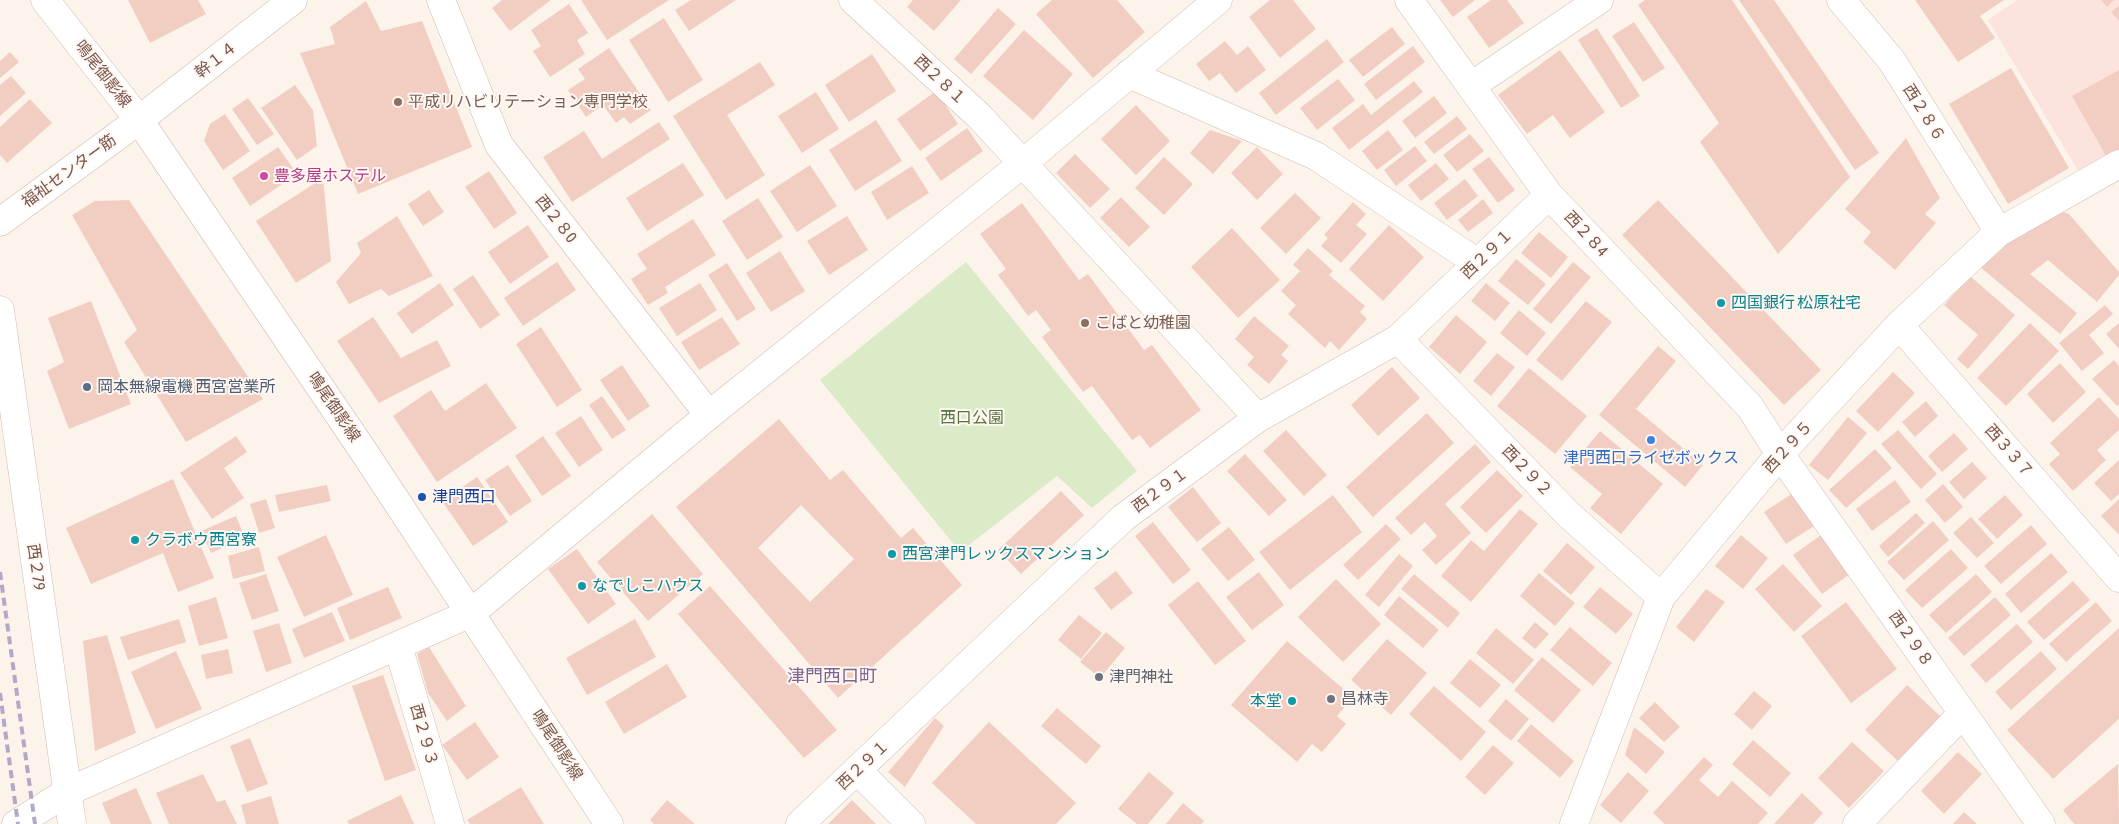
<!DOCTYPE html>
<html>
<head>
<meta charset="utf-8">
<style>
  body { margin:0 }
  canvas { display:block; background:#fcf3ea }
</style>
</head>
<body>
<canvas width="2119" height="824"></canvas>
<script>
const c = document.querySelector('canvas').getContext('2d');
c.lineJoin = 'round';
function fill(path, color) { c.fillStyle = color; c.fill(path, 'evenodd'); }
const shape = rows => new Path2D(rows.map(r => 'M' + r).join(''));
function trace(path, color, width, dash) { c.strokeStyle = color; c.lineWidth = width; c.lineCap = dash ? 'butt' : 'round'; c.setLineDash(dash || []); c.stroke(path); }
function drawText(font, color, halo, rows, align = 'center') {
  c.font = font + ' "Asap Condensed","Noto Sans JP",sans-serif'; c.lineWidth = 4; c.setLineDash([]); c.textBaseline = 'middle'; c.strokeStyle = halo; c.fillStyle = color; for (const [text, x, y, turn = 0] of rows) {
    c.save(); c.translate(x, y); c.rotate((+turn || 0) * Math.PI / 180); c.textAlign = isNaN(turn) ? turn : align; if (halo) c.strokeText(text, 0, 0); c.fillText(text, 0, 0); c.restore();
  }
}
fill(shape([
  [2017,0,2119,0,2119,151,2080,174,1988,20]
]), '#fce3de');
fill(shape([
  [966,262,1137,471,1092,508,1057,476,960,552,820,380]
]), '#dbebc8');
fill(shape([
  [128,0,198,0,206,14,150,43],
  [502,0,551,0,510,31,492,8],
  [581,0,669,0,607,40],
  [691,0,736,0,689,31,675,10],
  [913,0,961,0,934,31,907,7],
  [1052,0,1117,0,1145,32,1093,78,1036,14],
  [1270,0,1293,0,1316,29,1280,58,1249,17],
  [1440,0,1475,0,1453,17],
  [1491,0,1507,0,1524,23,1489,48,1467,17],
  [1645,0,1732,0,1850,177,1778,254,1700,142,1719,123,1638,5],
  [1739,0,1774,0,1879,153,1855,170],
  [1915,0,2004,0,1980,16,1995,38,1958,62],
  [2101,0,2114,0,2107,7],
  [366,1,381,31,422,21,472,147,358,194,300,53,335,44,330,27],
  [569,4,588,33,577,40,585,54,550,77,533,51,541,46,531,30],
  [2119,6,2119,21,2111,12],
  [998,8,1016,24,971,74,954,59],
  [664,18,703,80,668,102,629,40],
  [1634,22,1665,68,1643,82,1612,36],
  [1392,27,1405,44,1363,77,1349,60],
  [1597,28,1640,96,1621,108,1578,40],
  [1024,30,1073,74,1033,120,983,76],
  [1327,39,1344,62,1276,115,1259,93],
  [1225,41,1237,55,1248,46,1266,70,1236,93,1220,73,1209,81,1196,64],
  [1413,46,1425,62,1376,100,1364,84],
  [609,48,651,110,630,124,624,117,616,123,603,105,586,117,568,90,585,79,578,69],
  [1560,50,1605,112,1570,138,1553,115,1527,134,1498,95],
  [10,52,19,62,0,78,0,61],
  [872,54,896,91,849,122,825,85],
  [760,62,775,85,727,115,765,175,726,200,673,116],
  [2011,68,2069,168,2008,204,1949,104],
  [2119,70,2119,149,2106,156,2072,96],
  [11,76,26,93,0,116,0,85],
  [1338,79,1355,100,1317,130,1300,108],
  [1414,81,1423,92,1349,150,1332,128,1363,104,1371,115],
  [295,85,313,110,317,146,297,160,261,108],
  [936,91,958,124,920,151,897,119],
  [816,92,839,129,802,153,778,116],
  [1434,96,1447,113,1415,138,1402,121],
  [248,98,274,134,257,145,232,109],
  [30,99,52,123,7,163,0,155,0,127],
  [1136,105,1170,141,1136,175,1101,139],
  [225,114,250,151,223,170,204,141,210,124],
  [1457,116,1467,129,1434,154,1424,142],
  [876,120,902,161,855,191,829,150],
  [659,122,670,139,572,202,543,157,584,131,602,159],
  [967,128,983,151,941,181,925,158],
  [1210,130,1242,141,1213,174,1190,153],
  [1388,130,1403,150,1377,170,1362,151],
  [1470,134,1484,151,1457,172,1443,155],
  [1906,138,1940,198,1925,214,1936,223,1895,270,1863,242,1871,232,1845,209],
  [1415,146,1427,161,1396,186,1384,170],
  [278,147,297,174,250,206,232,178],
  [1257,147,1283,174,1257,200,1231,173],
  [1075,154,1110,189,1090,208,1056,173],
  [1164,157,1193,184,1164,215,1135,188],
  [1489,157,1515,190,1498,203,1472,169],
  [683,163,704,195,647,231,626,198],
  [1436,163,1449,179,1421,201,1408,185],
  [810,165,837,206,797,232,770,191],
  [912,166,929,193,887,220,871,192],
  [489,171,517,213,494,229,465,187],
  [323,178,331,261,296,283,256,221],
  [1465,179,1478,196,1447,220,1434,203],
  [429,190,444,212,423,226,408,204],
  [1295,193,1321,218,1286,254,1260,228],
  [1121,197,1150,227,1129,247,1100,218],
  [758,198,783,237,747,260,722,221],
  [1483,199,1493,213,1468,232,1458,220],
  [129,200,263,399,186,442,124,342,137,330,72,215,95,201],
  [1658,200,1821,370,1784,405,1622,235],
  [1353,202,1366,214,1356,225,1367,234,1341,263,1321,246,1328,238,1324,235],
  [1022,203,1079,280,1088,274,1144,350,1152,345,1201,410,1150,448,1140,435,1132,440,1092,386,1083,392,1042,337,1051,330,1036,310,1028,316,998,275,1006,269,980,234],
  [2063,212,2069,214,2119,272,2119,275,2097,302,2048,260,2030,274,2077,313,2060,334,1979,266,1996,246],
  [397,216,433,276,389,296,381,289,349,304,336,282,361,253,357,243],
  [847,216,868,250,829,275,807,241],
  [693,219,716,255,665,287,668,293,648,305,631,279,647,269,637,254],
  [528,225,549,257,510,284,488,252],
  [1389,225,1424,257,1383,301,1349,269],
  [1232,228,1280,280,1238,318,1191,267],
  [1539,232,1568,257,1551,278,1521,253],
  [1308,248,1333,271,1329,275,1365,306,1360,312,1367,319,1339,350,1330,341,1325,348,1288,314,1296,305,1281,291,1300,271,1293,265],
  [780,251,805,291,771,312,746,273],
  [1516,259,1546,284,1528,305,1498,281],
  [557,262,576,290,523,326,504,298],
  [1573,262,1591,277,1551,324,1533,309],
  [727,263,756,309,737,321,708,275],
  [473,275,500,315,480,329,453,289],
  [1970,276,2015,315,1968,369,1957,359,1978,335,1944,305],
  [440,283,454,305,412,334,397,313],
  [700,283,717,310,677,336,659,308],
  [1486,283,1510,303,1495,321,1471,301],
  [91,301,131,404,69,429,47,371,64,362,48,318],
  [1586,301,1612,322,1562,381,1536,360],
  [2105,305,2113,314,2089,335,2104,353,2082,371,2059,343],
  [1519,310,1546,333,1527,356,1500,333],
  [1456,315,1487,342,1460,374,1429,347],
  [1254,316,1289,346,1281,355,1288,361,1269,384,1247,365,1254,357,1235,339],
  [373,317,401,358,437,340,451,366,379,403,337,341],
  [722,317,740,344,699,370,681,342],
  [2030,323,2059,351,2006,406,1977,378],
  [2119,323,2119,349,2106,334],
  [541,327,582,390,557,407,516,344],
  [1658,346,1676,361,1636,409,1703,465,1685,487,1599,415],
  [1497,353,1515,367,1491,396,1473,381],
  [2114,360,2119,366,2119,404,2117,406,2092,379],
  [2060,363,2086,392,2053,423,2027,394],
  [622,365,650,406,628,421,600,380],
  [1392,367,1420,398,1378,436,1351,405],
  [1529,368,1587,416,1555,454,1497,406],
  [1893,372,1915,393,1878,432,1856,411],
  [486,383,517,428,437,482,393,416,431,390,445,411],
  [602,396,626,430,612,439,589,405],
  [2099,397,2119,419,2119,430,2097,450,2106,460,2073,491,2049,464,2060,454,2050,443],
  [1926,401,1938,416,1915,437,1902,422],
  [1427,413,1454,443,1373,517,1346,487],
  [581,416,603,450,579,467,555,433],
  [1848,417,1867,433,1828,480,1809,465],
  [779,419,830,480,843,470,901,538,913,528,962,585,838,698,676,507],
  [801,505,854,559,810,602,758,548],
  [1286,430,1327,475,1304,496,1263,451],
  [1898,430,1937,474,1921,489,1881,444],
  [1600,431,1663,484,1621,534,1590,508,1602,494,1570,467],
  [1954,433,1968,449,1942,472,1928,456],
  [236,436,247,452,224,468,244,498,212,519,180,473],
  [543,436,571,476,542,496,515,456],
  [1475,444,1491,462,1445,504,1471,533,1436,565,1422,550,1437,536,1425,522,1411,535,1395,518],
  [1875,449,1892,468,1846,508,1829,490],
  [1245,454,1287,500,1269,516,1227,471],
  [2119,460,2119,494,2111,501,2094,483],
  [1972,462,1987,478,1964,499,1949,482],
  [508,465,532,501,510,516,485,480],
  [1497,470,1523,496,1486,533,1460,507],
  [477,477,508,522,473,546,442,501],
  [173,479,214,578,178,592,163,553,91,584,66,528],
  [1895,480,1911,502,1872,531,1856,509],
  [1943,484,1963,507,1945,523,1925,500],
  [327,485,331,501,279,512,275,495],
  [1193,487,1221,523,1197,542,1168,507],
  [1061,491,1084,515,1021,574,998,550],
  [1793,493,1814,526,1786,544,1764,512],
  [1333,495,1362,532,1290,590,1259,552],
  [2005,495,2023,515,1997,539,1978,519],
  [266,499,275,528,259,533,250,504],
  [2119,499,2119,535,2101,516],
  [1520,509,1538,524,1471,602,1441,576,1471,540,1484,551],
  [1916,513,1925,523,1888,557,1879,546],
  [652,514,703,574,648,621,597,562],
  [236,516,245,538,211,553,201,531],
  [1971,517,1994,543,1977,558,1953,533],
  [1933,521,1949,540,1904,580,1887,562],
  [1153,522,1191,570,1173,584,1135,536],
  [1386,524,1401,539,1358,580,1343,565],
  [2031,525,2047,544,2001,584,1984,566],
  [1229,527,1255,560,1228,581,1201,549],
  [326,535,353,595,304,617,277,557],
  [1741,535,1768,558,1743,589,1715,566],
  [1821,535,1850,574,1822,594,1793,555],
  [1567,543,1595,567,1571,595,1543,571],
  [259,547,265,571,233,579,228,556],
  [577,549,616,604,588,624,548,569],
  [1951,549,1968,568,1922,608,1905,590],
  [2051,553,2068,572,2021,613,2005,594],
  [1399,554,1413,566,1379,607,1365,595],
  [1783,564,1822,606,1794,632,1755,589],
  [1116,571,1133,593,1111,610,1094,588],
  [1259,572,1284,605,1252,630,1226,597],
  [1539,573,1575,603,1555,626,1520,596],
  [266,574,279,611,252,620,239,583],
  [1414,574,1460,613,1448,628,1401,589],
  [1976,574,1992,592,1946,633,1929,615],
  [1336,579,1381,624,1343,662,1298,617],
  [1198,581,1246,641,1215,665,1168,605],
  [2073,581,2090,600,2044,640,2027,622],
  [710,586,837,730,804,758,678,614],
  [388,587,402,618,350,640,337,608],
  [1600,587,1633,614,1616,634,1583,607],
  [1706,589,1725,602,1694,642,1676,627],
  [1399,596,1439,630,1423,648,1384,615],
  [216,597,228,638,199,646,188,606],
  [1995,597,2011,615,1964,656,1948,638],
  [1846,602,1897,669,1851,703,1801,636],
  [2096,602,2112,621,2066,662,2049,644],
  [332,612,345,641,304,658,292,629],
  [1079,615,1102,633,1081,659,1058,640],
  [179,619,186,642,128,660,120,637],
  [635,619,656,657,587,695,566,658],
  [1535,622,1549,634,1535,649,1522,638],
  [279,623,292,663,266,672,253,631],
  [2017,624,2033,642,1986,683,1970,665],
  [1570,627,1612,663,1593,686,1550,650],
  [1496,628,1534,660,1513,684,1476,653],
  [2119,628,2119,719,2053,779,2007,730],
  [1106,632,1125,648,1100,678,1080,662],
  [107,635,136,733,95,751,83,641],
  [1387,639,1427,673,1391,715,1351,680],
  [1287,641,1353,697,1337,716,1346,724,1322,752,1312,744,1297,762,1231,705],
  [429,647,466,706,447,721,428,693,417,654],
  [228,649,233,673,206,679,201,655],
  [176,651,202,709,156,729,131,672],
  [2041,651,2057,669,2011,710,1995,692],
  [1542,657,1581,690,1553,723,1514,690],
  [1470,659,1501,685,1480,708,1450,683],
  [667,664,687,697,624,734,605,702],
  [383,675,416,770,385,781,352,686],
  [1907,685,1941,717,1899,762,1865,730],
  [1434,686,1486,732,1461,761,1409,714],
  [1754,691,1772,706,1752,730,1734,714],
  [1506,699,1529,719,1511,741,1488,721],
  [1655,702,1680,727,1664,742,1639,718],
  [1057,708,1101,746,1086,764,1041,726],
  [935,718,944,726,905,787,888,772],
  [475,722,499,757,467,780,442,745],
  [989,722,1076,803,1056,824,976,824,932,783],
  [1531,724,1574,761,1560,778,1517,741],
  [1634,727,1665,752,1646,774,1625,755],
  [250,738,268,784,247,792,230,746],
  [1753,740,1791,773,1770,797,1732,764],
  [1852,742,1884,771,1849,808,1818,778],
  [1493,745,1514,763,1485,795,1465,777],
  [1958,752,1982,774,1944,814,1921,791],
  [1704,757,1713,765,1699,780,1718,797,1732,781,1768,813,1758,824,1665,824,1653,813],
  [2118,764,2119,824,2074,824,2063,810],
  [1149,772,1174,793,1148,824,1137,824,1118,809],
  [1628,772,1649,791,1621,823,1600,805],
  [203,774,217,802,225,800,237,824,169,824,156,793],
  [521,787,544,824,470,824,467,820],
  [136,788,152,824,111,824,102,803],
  [1802,793,1823,813,1813,824,1774,824],
  [401,795,414,824,349,824,347,821],
  [271,796,279,824,246,824,241,805],
  [667,800,695,824,654,824,650,820],
  [852,800,876,824,828,824],
  [1183,803,1204,821,1201,824,1166,824],
  [1964,812,1977,824,1953,824]
]), '#f2cec2');
const minor = shape([
  [441,0,499,145,709,415],
  [853,0,979,116,1258,418],
  [1409,0,1549,195,1750,407,1780,454,2041,824],
  [1841,0,1892,61,1999,232],
  [1129,74,1316,156,1478,263],
  [1471,86,1599,0],
  [0,310,72,824],
  [1899,325,2119,578],
  [1398,339,1569,515,1661,597],
  [398,646,450,824],
  [857,770,911,824],
  [16,824,67,792,471,613],
  [800,824,1123,518,1258,418,1398,339,1549,195],
  [1574,824,1661,597,1780,454,1899,325,1999,232,2119,164],
  [1857,824,1963,713]
]);
const tertiary = shape([
  [45,0,139,120,364,452,609,824],
  [0,222,139,120,293,0],
  [471,613,709,415,1022,164,1218,0]
]);
trace(minor, '#d2bbb2', 29);
trace(tertiary, '#d2bbb2', 29);
trace(minor, '#fff', 28);
trace(tertiary, '#fff', 28);
trace(shape([
  [0,572,35,824],
  [0,693,18,824]
]), '#b4a7c8', 4, [8, 5]);
for (const [x, y, r, color] of [
  [398,102,5,"#8d6e63"],
  [264,176,5,"#d1479c"],
  [1721,303,5,"#0f9aa8"],
  [1085,323,5,"#8d6e63"],
  [87,387,5,"#5c6f8a"],
  [1651,440,5,"#3f7fe0"],
  [422,497,5,"#1a4fb4"],
  [135,540,5,"#0f9aa8"],
  [892,554,5,"#0f9aa8"],
  [582,586,5,"#0f9aa8"],
  [1099,677,5,"#6b7280"],
  [1331,699,5,"#6b7280"],
  [1292,701,5,"#0f9aa8"]
]) { const dot = new Path2D(); dot.arc(x, y, r, 0, 2 * Math.PI); c.fillStyle = color; c.fill(dot); trace(dot, '#fff7f1', 2); }
drawText('16px', '#78564d', '#fff7f1', [
  ["幹１４",216,60,-38],
  ["鳴尾御影線",103,74,52],
  ["西２８１",940,80,43],
  ["西２８６",1924,113,58],
  ["福祉センター筋",69,171,-36],
  ["西２８0",556,219,52],
  ["西２８4",1586,234,47],
  ["西２９１",1487,254,-44],
  ["鳴尾御影線",334,407,56],
  ["西２９５",1788,447,-48],
  ["西３３７",2009,451,49],
  ["西２９２",1527,471,46],
  ["西２９１",1160,490,-36],
  ["西２79",36,567,82],
  ["西２９８",1911,639,55],
  ["西２９３",424,735,74],
  ["鳴尾御影線",557,745,57],
  ["西２９１",863,765,-43]
]);
drawText('16px', '#785e54', '#fff7f1', [
  ["平成リハビリテーション専門学校",408,102],
  ["こばと幼稚園",1095,323]
], 'left');
drawText('16px', '#b23c85', '#fff7f1', [
  ["豊多屋ホステル",274,176]
], 'left');
drawText('16px', '#0d838f', '#fff7f1', [
  ["四国銀行 松原社宅",1731,303],
  ["クラボウ西宮寮",145,540],
  ["西宮津門レックスマンション",902,554],
  ["なでしこハウス",592,586],
  ["本堂",1282,701,"right"]
], 'left');
drawText('16px', '#4e5e75', '#fff7f1', [
  ["岡本無線電機 西宮営業所",97,387]
], 'left');
drawText('16px', '#597741', '#fff7f1', [
  ["西口公園",972,418]
]);
drawText('16px', '#366cbe', '#fff7f1', [
  ["津門西口ライゼボックス",1651,458]
]);
drawText('16px', '#164399', '#fff7f1', [
  ["津門西口",432,497]
], 'left');
drawText('16px', '#5b616d', '#fff7f1', [
  ["津門神社",1109,677],
  ["昌林寺",1341,699]
], 'left');
drawText('18px', '#7c6593', '#fff7f1', [
  ["津門西口町",832,676]
]);
</script>
</body>
</html>
